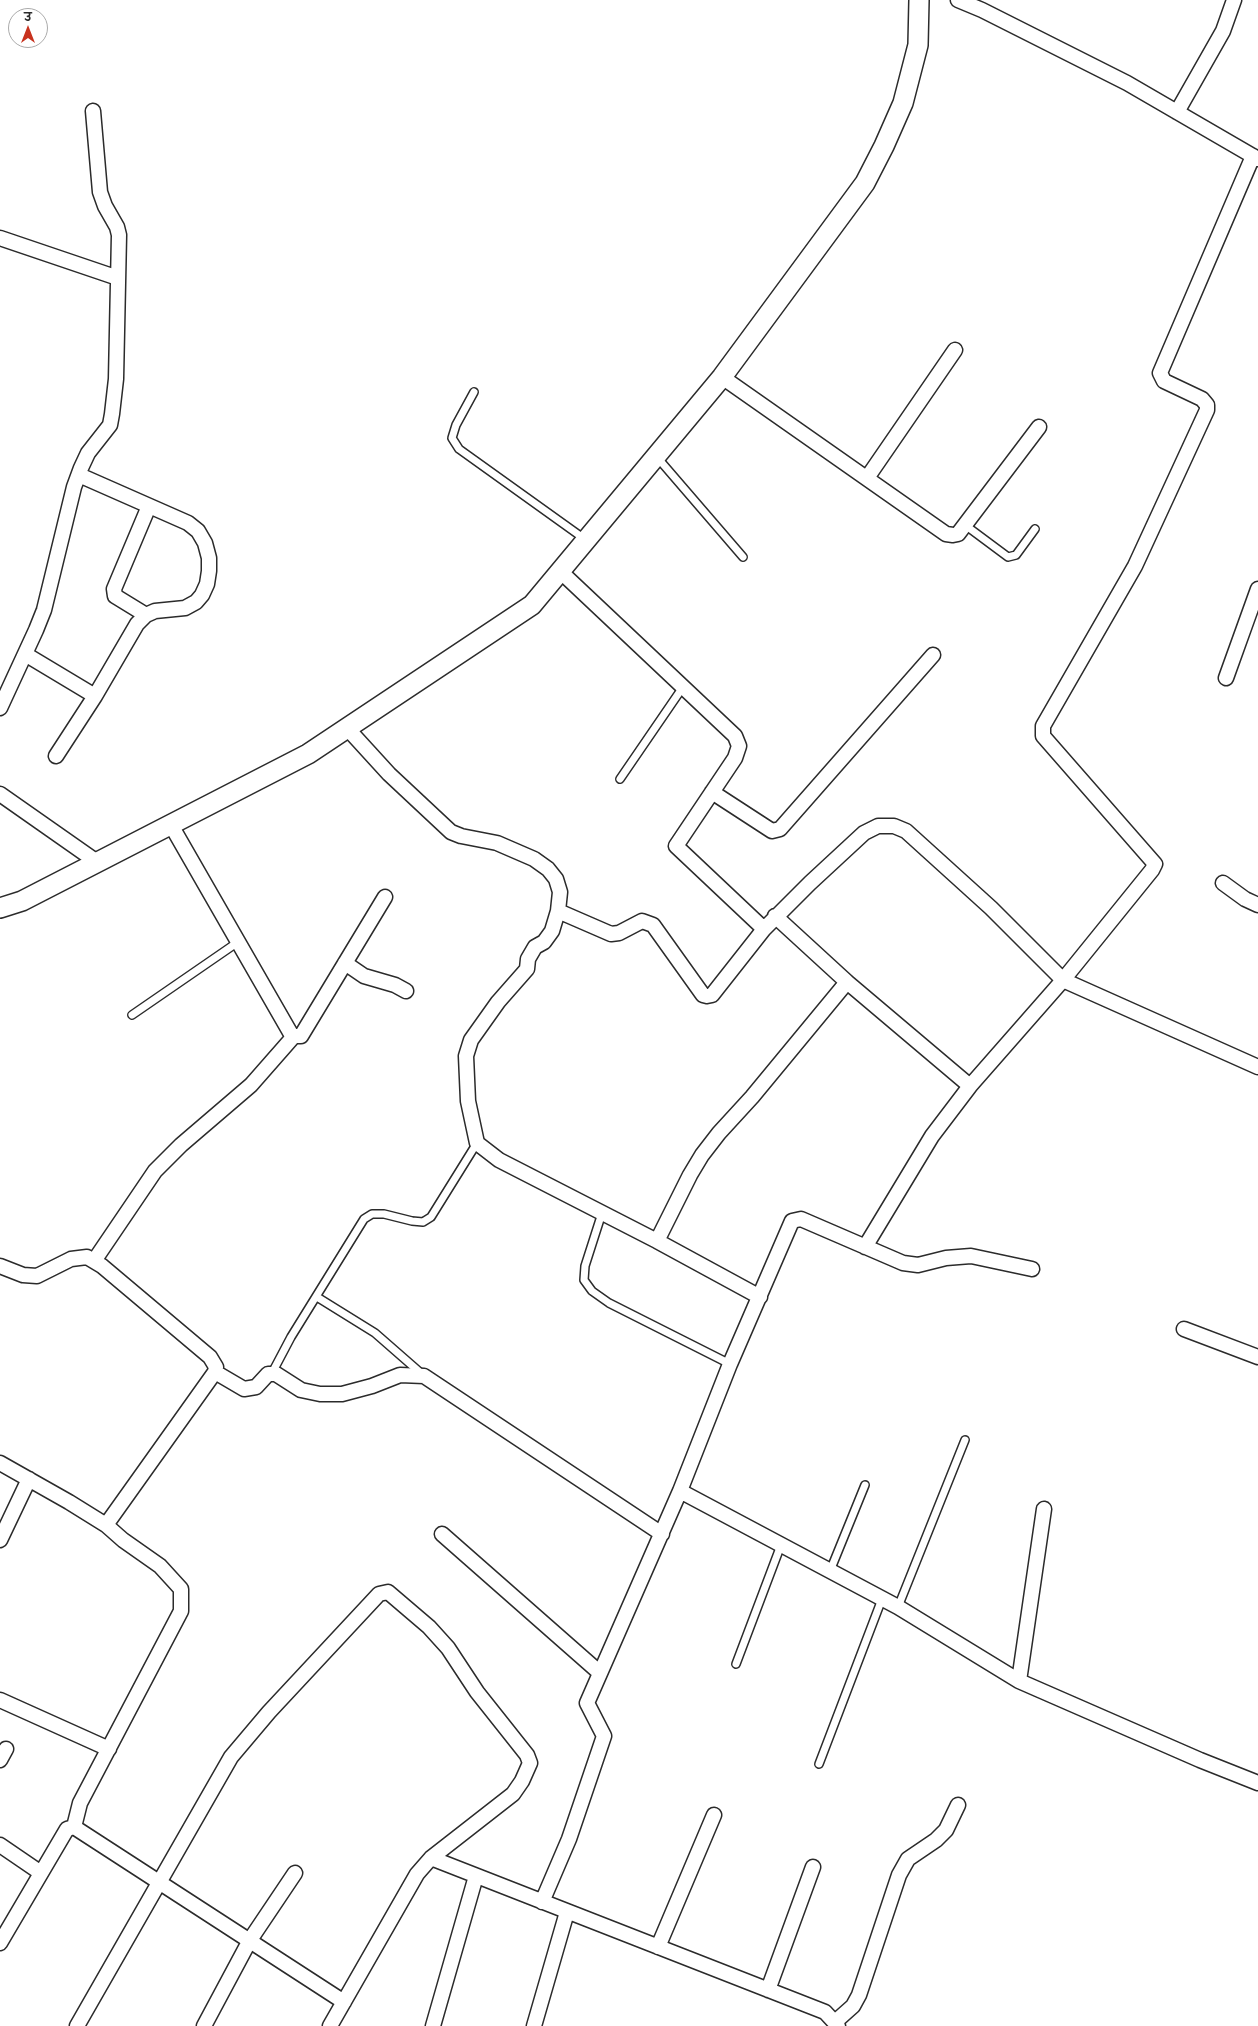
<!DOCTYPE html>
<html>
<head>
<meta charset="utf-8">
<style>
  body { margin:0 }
  #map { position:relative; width:1258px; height:2026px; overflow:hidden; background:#fff; font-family:"Patrick Hand","Playpen Sans Deva",sans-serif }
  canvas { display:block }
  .north { position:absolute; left:8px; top:8px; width:40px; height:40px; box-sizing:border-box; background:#fff; border:1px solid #aaa; border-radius:50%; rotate:0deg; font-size:11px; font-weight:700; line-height:16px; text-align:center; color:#2b2b2b }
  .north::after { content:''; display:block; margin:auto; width:14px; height:18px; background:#c8321e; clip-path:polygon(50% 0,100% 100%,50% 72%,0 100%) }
</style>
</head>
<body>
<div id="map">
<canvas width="1258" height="2026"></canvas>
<div class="north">उ</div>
</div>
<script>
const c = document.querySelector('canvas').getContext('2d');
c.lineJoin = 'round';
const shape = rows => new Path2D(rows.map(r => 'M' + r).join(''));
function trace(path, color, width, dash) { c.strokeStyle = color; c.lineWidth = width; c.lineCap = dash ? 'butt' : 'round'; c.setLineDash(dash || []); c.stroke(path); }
const lane = shape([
  [474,392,456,425,452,438,459,449,586,540],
  [656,456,743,557],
  [965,525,1008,557,1016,555,1035,529],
  [620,779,683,687],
  [132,1015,238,942],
  [602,1213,585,1266,584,1280,592,1291,609,1303,730,1364],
  [317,1297,375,1333,423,1375],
  [272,1373,291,1337,364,1219,372,1214,384,1214,412,1221,423,1222,431,1217,477,1143],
  [830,1571,865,1485],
  [898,1607,965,1440],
  [736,1664,781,1545],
  [819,1764,882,1599]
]);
const street = shape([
  [958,0,982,10,1127,83,1258,159],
  [1177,112,1223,31,1234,0],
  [0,238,118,278],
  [722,377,946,534,953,535,958,534,1039,427],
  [867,478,955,350],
  [560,571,735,736,739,746,735,758,676,846,764,929],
  [146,615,115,596,114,589,149,506],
  [25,654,95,696],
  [1226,678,1258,589],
  [0,708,36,630,44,610,74,487,81,468,88,453,110,425,112,414,116,379,119,235,117,227,105,206,100,192,93,111],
  [347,728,389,774,451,832,461,836,497,843,534,859,548,869,556,879,560,892,558,911,552,931,544,942,535,947,528,959,527,969,498,1002,471,1040,466,1056,468,1101,477,1143,499,1160,657,1241,760,1297],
  [56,756,95,696,137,624,146,615,155,611,185,608,196,602,202,595,207,584,209,571,209,558,205,543,198,531,188,523,79,475],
  [712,792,772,831,780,829,933,655],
  [0,794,97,862],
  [171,825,291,1034,294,1036,301,1036,385,897],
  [1223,883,1245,899,1258,905],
  [558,911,611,934,619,933,642,921,653,925,703,995,707,996,712,995,764,929,810,883,864,833,878,826,894,826,906,831,991,908,1063,980,1258,1067],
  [775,916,847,982,970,1086],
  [345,963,364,976,395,985,406,991],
  [657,1241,690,1175,702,1155,719,1133,752,1097,847,982],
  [865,1247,932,1136,970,1086,1063,980,1152,870,1155,864,1043,736,1043,726,1135,566,1207,410,1207,405,1202,399,1164,381,1160,373,1253,156],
  [94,1261,155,1171,181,1145,251,1085,294,1036],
  [0,1266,23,1275,37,1276,71,1259,87,1257,102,1266,210,1357,216,1367,215,1372,106,1525],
  [1184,1329,1258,1357],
  [215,1372,244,1389,256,1387,268,1374,276,1374,301,1390,320,1394,342,1394,372,1386,400,1375,424,1376,662,1534],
  [0,1463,69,1502,106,1525,123,1540,160,1566,181,1589,181,1611,80,1803,74,1827],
  [680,1491,898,1607,1019,1681,1200,1760,1258,1783],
  [442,1534,600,1673],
  [0,1540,29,1479],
  [1019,1681,1044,1509],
  [0,1700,109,1749],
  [0,1760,6,1749],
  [0,1845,41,1873],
  [431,1858,825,2012,838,2026],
  [542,1902,569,1839,604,1736,587,1703,680,1491,730,1364,792,1221,801,1219,903,1263,918,1265,946,1258,971,1256,1032,1269],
  [0,1943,67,1829,74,1827,344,2002],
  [658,1947,714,1815],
  [768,1990,813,1867],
  [835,2022,853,2006,859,1995,899,1875,908,1859,936,1840,946,1830,958,1805],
  [77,2026,231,1757,269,1712,379,1594,388,1592,429,1627,448,1648,477,1692,527,1755,530,1763,522,1781,513,1794,431,1858,417,1874,330,2026],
  [204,2026,250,1940,295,1873],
  [433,2026,476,1876],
  [534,2026,567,1912]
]);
const secondary = shape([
  [0,908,22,901,308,754,532,605,722,377,865,183,884,146,903,103,918,45,919,0]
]);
trace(lane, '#2b2b2b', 10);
trace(street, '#2b2b2b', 17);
trace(secondary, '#2b2b2b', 22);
trace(lane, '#fff', 7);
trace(street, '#fff', 14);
trace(secondary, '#fff', 19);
</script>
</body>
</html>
